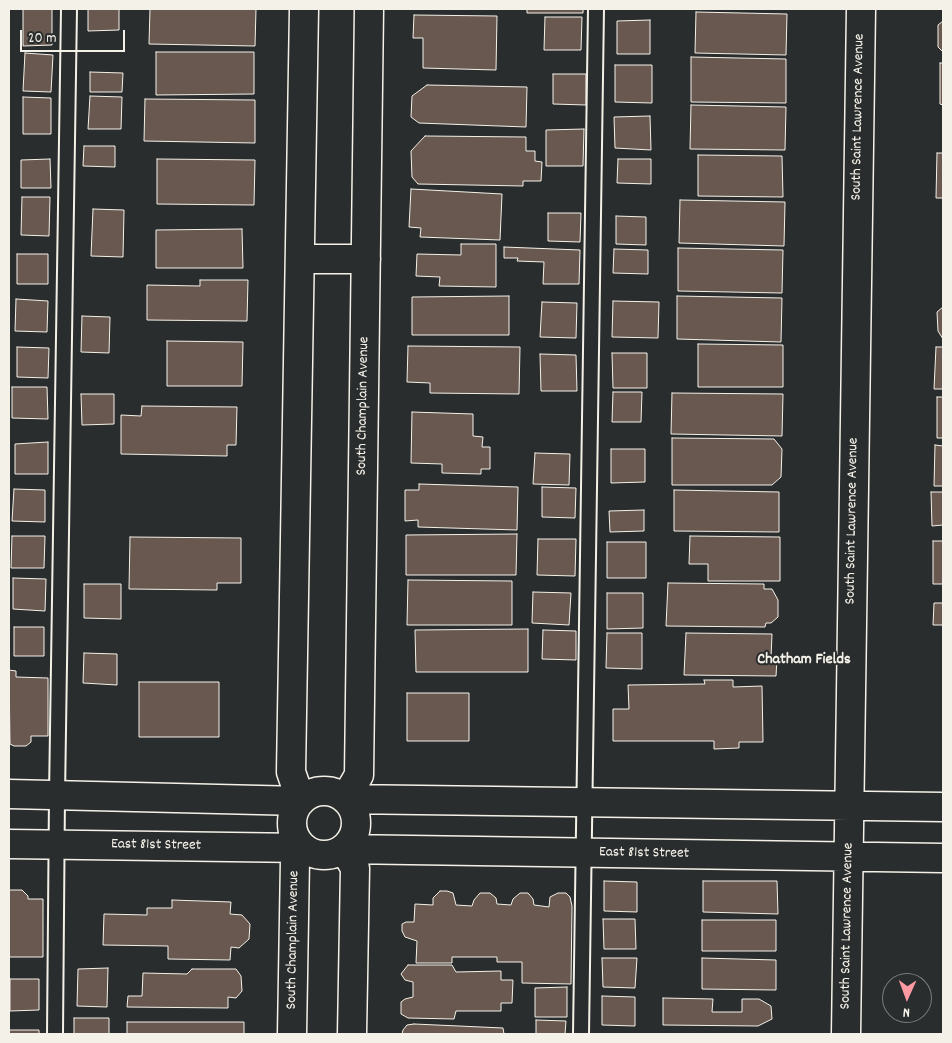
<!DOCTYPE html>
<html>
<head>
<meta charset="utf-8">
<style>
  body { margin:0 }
  #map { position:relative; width:952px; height:1043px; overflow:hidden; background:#2a2d2e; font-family:Dekko,sans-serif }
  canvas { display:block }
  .frame { position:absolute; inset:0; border:10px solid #f4f1e8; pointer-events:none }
  .north { position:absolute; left:882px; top:973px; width:50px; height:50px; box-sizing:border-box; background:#2a2d2e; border:1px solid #7b7b78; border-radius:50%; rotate:182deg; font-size:14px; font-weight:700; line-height:20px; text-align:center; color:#f4f1e8 }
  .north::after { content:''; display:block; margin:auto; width:18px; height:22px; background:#ff9aa2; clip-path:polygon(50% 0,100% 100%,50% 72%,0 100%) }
  .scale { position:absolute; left:20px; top:30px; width:105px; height:22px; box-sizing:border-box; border:2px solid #f4f1e8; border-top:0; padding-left:6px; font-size:15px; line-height:18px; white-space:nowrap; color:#f4f1e8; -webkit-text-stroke:4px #2a2d2e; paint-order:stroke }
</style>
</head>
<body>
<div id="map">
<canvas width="952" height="1043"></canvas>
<div class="frame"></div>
<div class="north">N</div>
<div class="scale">20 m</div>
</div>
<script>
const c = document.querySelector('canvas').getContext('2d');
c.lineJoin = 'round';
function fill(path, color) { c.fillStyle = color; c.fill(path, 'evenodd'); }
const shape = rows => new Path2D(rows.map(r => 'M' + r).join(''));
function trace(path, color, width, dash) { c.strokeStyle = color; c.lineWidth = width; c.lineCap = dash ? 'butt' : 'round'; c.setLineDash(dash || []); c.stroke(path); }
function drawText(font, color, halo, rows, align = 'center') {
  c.font = font + ' Dekko,sans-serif'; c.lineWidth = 4; c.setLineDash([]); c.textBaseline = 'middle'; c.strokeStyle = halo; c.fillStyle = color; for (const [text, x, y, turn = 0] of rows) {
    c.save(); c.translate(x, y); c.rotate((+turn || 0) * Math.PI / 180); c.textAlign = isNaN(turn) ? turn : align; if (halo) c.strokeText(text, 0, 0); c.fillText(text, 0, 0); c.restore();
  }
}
const building = shape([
  [23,9,52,9,52,45,23,46,23,9],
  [88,9,119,9,119,30,88,31,88,9],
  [150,9,256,9,255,46,149,44,150,9],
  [527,9,583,9,583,13,527,13,527,9],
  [696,12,787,14,786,55,695,53,696,12],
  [414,15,497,16,496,70,423,68,423,38,413,38,414,15],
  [545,17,582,17,581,50,544,50,545,17],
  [650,20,650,54,617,54,617,21,650,20],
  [943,21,943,52,938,47,938,25,943,21],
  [156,52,254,52,254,94,156,95,156,52],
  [25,53,53,55,51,92,23,91,25,53],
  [691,57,786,59,786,103,691,102,691,57],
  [940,63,943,63,943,105,940,104,940,63],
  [615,65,652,65,652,103,615,102,615,65],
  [90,72,123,73,122,92,90,92,90,72],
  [553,74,586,74,586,105,553,104,553,74],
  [427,85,527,87,526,127,419,123,411,117,412,96,427,85],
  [90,96,122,97,121,129,88,129,90,96],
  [23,97,51,98,51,134,23,134,23,97],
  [145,99,255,100,255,143,144,141,145,99],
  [691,105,786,107,785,150,690,149,691,105],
  [650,116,651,150,615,148,614,117,650,116],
  [584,129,583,166,546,166,546,130,584,129],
  [425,136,526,137,526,151,535,151,535,161,542,162,541,181,523,181,523,186,418,184,412,177,411,151,425,136],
  [84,146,115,146,115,167,83,166,84,146],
  [937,153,943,153,943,198,936,198,937,153],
  [698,155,782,156,783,197,698,196,698,155],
  [50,159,51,188,21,188,21,160,50,159],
  [157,159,255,160,254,205,157,204,157,159],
  [618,159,651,159,651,184,617,183,618,159],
  [411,189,502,194,500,240,420,237,421,228,409,227,411,189],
  [22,197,50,197,49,236,21,235,22,197],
  [680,200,785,202,784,246,679,243,680,200],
  [93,209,124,210,123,257,91,256,93,209],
  [548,213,581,213,580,242,548,241,548,213],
  [616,216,646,217,646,245,616,244,616,216],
  [242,229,243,268,156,268,156,230,242,229],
  [461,244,496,244,496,287,439,286,440,277,416,276,417,254,461,255,461,244],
  [504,247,580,250,579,284,543,284,544,262,517,261,518,258,504,258,504,247],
  [678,248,783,250,782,293,678,291,678,248],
  [614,249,648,250,648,274,613,273,614,249],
  [17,254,48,254,48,284,17,284,17,254],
  [200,280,248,280,247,321,147,320,147,285,200,286,200,280],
  [509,296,509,335,412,335,412,297,509,296],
  [677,296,782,298,781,342,677,339,677,296],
  [16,299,48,301,47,332,15,331,16,299],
  [613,301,659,302,658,338,612,337,613,301],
  [542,302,577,303,576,338,540,337,542,302],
  [943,307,943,339,938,331,937,312,943,307],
  [82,316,110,317,109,353,81,352,82,316],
  [167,341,243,342,242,386,167,386,167,341],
  [698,344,783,345,783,387,698,387,698,344],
  [408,346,520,347,519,394,430,393,430,383,407,382,408,346],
  [17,347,49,348,48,378,17,377,17,347],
  [936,347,943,347,943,389,934,389,936,347],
  [612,353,647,353,647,388,613,388,612,353],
  [540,354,576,355,577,391,541,391,540,354],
  [12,387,47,387,48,419,12,418,12,387],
  [613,392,642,392,641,422,612,422,613,392],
  [672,393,783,394,782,436,671,434,672,393],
  [81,394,114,394,114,424,82,425,81,394],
  [937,397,943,397,943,438,937,438,937,397],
  [142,406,237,407,236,445,227,445,227,456,121,454,121,415,141,416,142,406],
  [412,412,473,414,473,436,483,437,482,447,490,447,490,469,481,469,481,474,442,473,442,464,411,463,412,412],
  [672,438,774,439,782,449,781,477,772,485,672,485,672,438],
  [48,442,48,474,15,474,15,444,48,442],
  [935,445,943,446,943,486,934,486,935,445],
  [611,449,645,449,645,482,611,483,611,449],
  [535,453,570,454,569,485,533,484,535,453],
  [419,484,518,487,517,530,418,527,418,520,405,521,405,490,419,490,419,484],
  [542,487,576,488,575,518,542,517,542,487],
  [14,489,45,490,45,522,12,521,14,489],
  [674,490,779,492,779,532,674,531,674,490],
  [931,492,943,492,943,525,932,526,931,492],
  [644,510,644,531,610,532,609,511,644,510],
  [517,534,516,575,406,575,406,535,517,534],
  [12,536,45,536,44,568,11,568,12,536],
  [690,536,780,537,780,581,708,581,708,564,689,564,690,536],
  [130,537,241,538,241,583,217,583,217,590,129,589,130,537],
  [538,539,576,539,575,576,537,575,538,539],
  [933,541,943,541,943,584,933,584,933,541],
  [607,542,646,542,646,578,607,578,607,542],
  [13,578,46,579,45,611,13,609,13,578],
  [408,580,512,581,512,625,407,625,408,580],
  [668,583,764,584,764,589,772,589,778,600,778,617,771,623,766,623,765,627,666,626,668,583],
  [84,584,121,584,121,619,84,618,84,584],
  [943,586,943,625,933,625,934,603,943,603,943,586],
  [533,592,571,593,569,625,532,623,533,592],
  [607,593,643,593,643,628,607,629,607,593],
  [14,627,44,627,44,656,14,656,14,627],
  [528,629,528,672,416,672,415,630,528,629],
  [543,630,576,631,576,660,542,659,543,630],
  [607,633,642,633,642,669,606,668,607,633],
  [686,633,772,634,771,658,777,659,776,676,684,675,686,633],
  [84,653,117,654,117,685,83,683,84,653],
  [9,670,16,671,16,677,48,678,48,736,31,736,31,742,26,746,14,746,10,744,9,670],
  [704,680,733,680,733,687,762,686,763,742,739,742,739,748,714,749,714,741,613,741,613,709,629,709,628,685,705,684,704,680],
  [139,682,219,682,219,737,139,737,139,682],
  [407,693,469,693,469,741,407,741,407,693],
  [604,881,637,882,637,912,604,911,604,881],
  [703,881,777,881,778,914,703,912,703,881],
  [9,890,22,890,28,896,28,899,43,899,43,957,9,957,9,890],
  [440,891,447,891,453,893,456,905,472,906,474,900,480,893,490,893,496,898,497,904,511,905,513,899,520,893,528,893,533,899,534,905,549,907,550,897,558,893,566,893,570,897,572,906,571,984,522,983,522,962,497,962,497,957,452,957,452,963,416,963,417,941,405,937,402,931,402,924,406,922,414,922,415,904,433,905,433,898,440,891],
  [172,900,231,902,230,914,242,915,250,924,249,939,239,948,231,947,230,960,168,959,168,946,103,945,104,914,147,915,147,908,172,908,172,900],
  [603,919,635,919,636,949,604,949,603,919],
  [702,920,776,920,776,951,702,951,702,920],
  [602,958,637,958,635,988,603,987,602,958],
  [702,958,776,960,776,990,702,989,702,958],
  [408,965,452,965,456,972,501,971,501,980,513,980,512,1003,501,1003,501,1011,456,1011,454,1019,408,1018,401,1014,401,1002,405,999,413,997,413,982,405,980,401,974,408,965],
  [108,968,107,1007,77,1006,78,969,108,968],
  [192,969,236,969,241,976,242,991,236,998,228,997,228,1008,127,1007,128,996,142,996,143,973,187,974,192,969],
  [10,979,39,979,39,1010,10,1011,10,979],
  [567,987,567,1017,535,1017,535,988,567,987],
  [602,996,635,997,635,1026,602,1025,602,996],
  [663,998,713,999,712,1012,742,1012,742,999,759,999,771,1006,772,1019,758,1026,663,1025,663,998],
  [74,1018,109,1018,109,1034,74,1034,74,1018],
  [536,1020,566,1021,565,1034,536,1034,536,1020],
  [127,1022,244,1022,244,1034,127,1034,127,1022],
  [414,1024,503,1028,504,1034,402,1034,403,1030,407,1025,414,1024],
  [9,1030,39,1030,39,1034,9,1034,9,1030]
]);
fill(building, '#685850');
trace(building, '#f4f1e8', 1);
const lane = shape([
  [55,1034,57,795,69,9],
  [581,1034,596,9]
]);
const street = shape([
  [369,9,359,775,345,799,943,807],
  [300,259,366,259],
  '292 823a32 32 0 1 1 64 0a32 32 0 1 1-64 0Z',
  [9,794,301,801,291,772,304,9],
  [9,844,304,848],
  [292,1034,295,860,304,848],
  [352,1034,355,868,344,849,943,858],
  [846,1034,861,9]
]);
trace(lane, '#f4f1e8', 18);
trace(street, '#f4f1e8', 31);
trace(lane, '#2a2d2e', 14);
trace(street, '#2a2d2e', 28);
drawText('15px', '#f4f1e8', '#2a2d2e', [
  ["South Saint Lawrence Avenue",859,117,-89],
  ["South Champlain Avenue",364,406,-89],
  ["South Saint Lawrence Avenue",853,521,-89],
  ["East 81st Street",156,846,1],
  ["East 81st Street",644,854,1],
  ["South Saint Lawrence Avenue",848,926,-89],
  ["South Champlain Avenue",294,940,-89]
]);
drawText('bold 16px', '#f4f1e8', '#2a2d2e', [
  ["Chatham Fields",804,661]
]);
</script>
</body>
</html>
